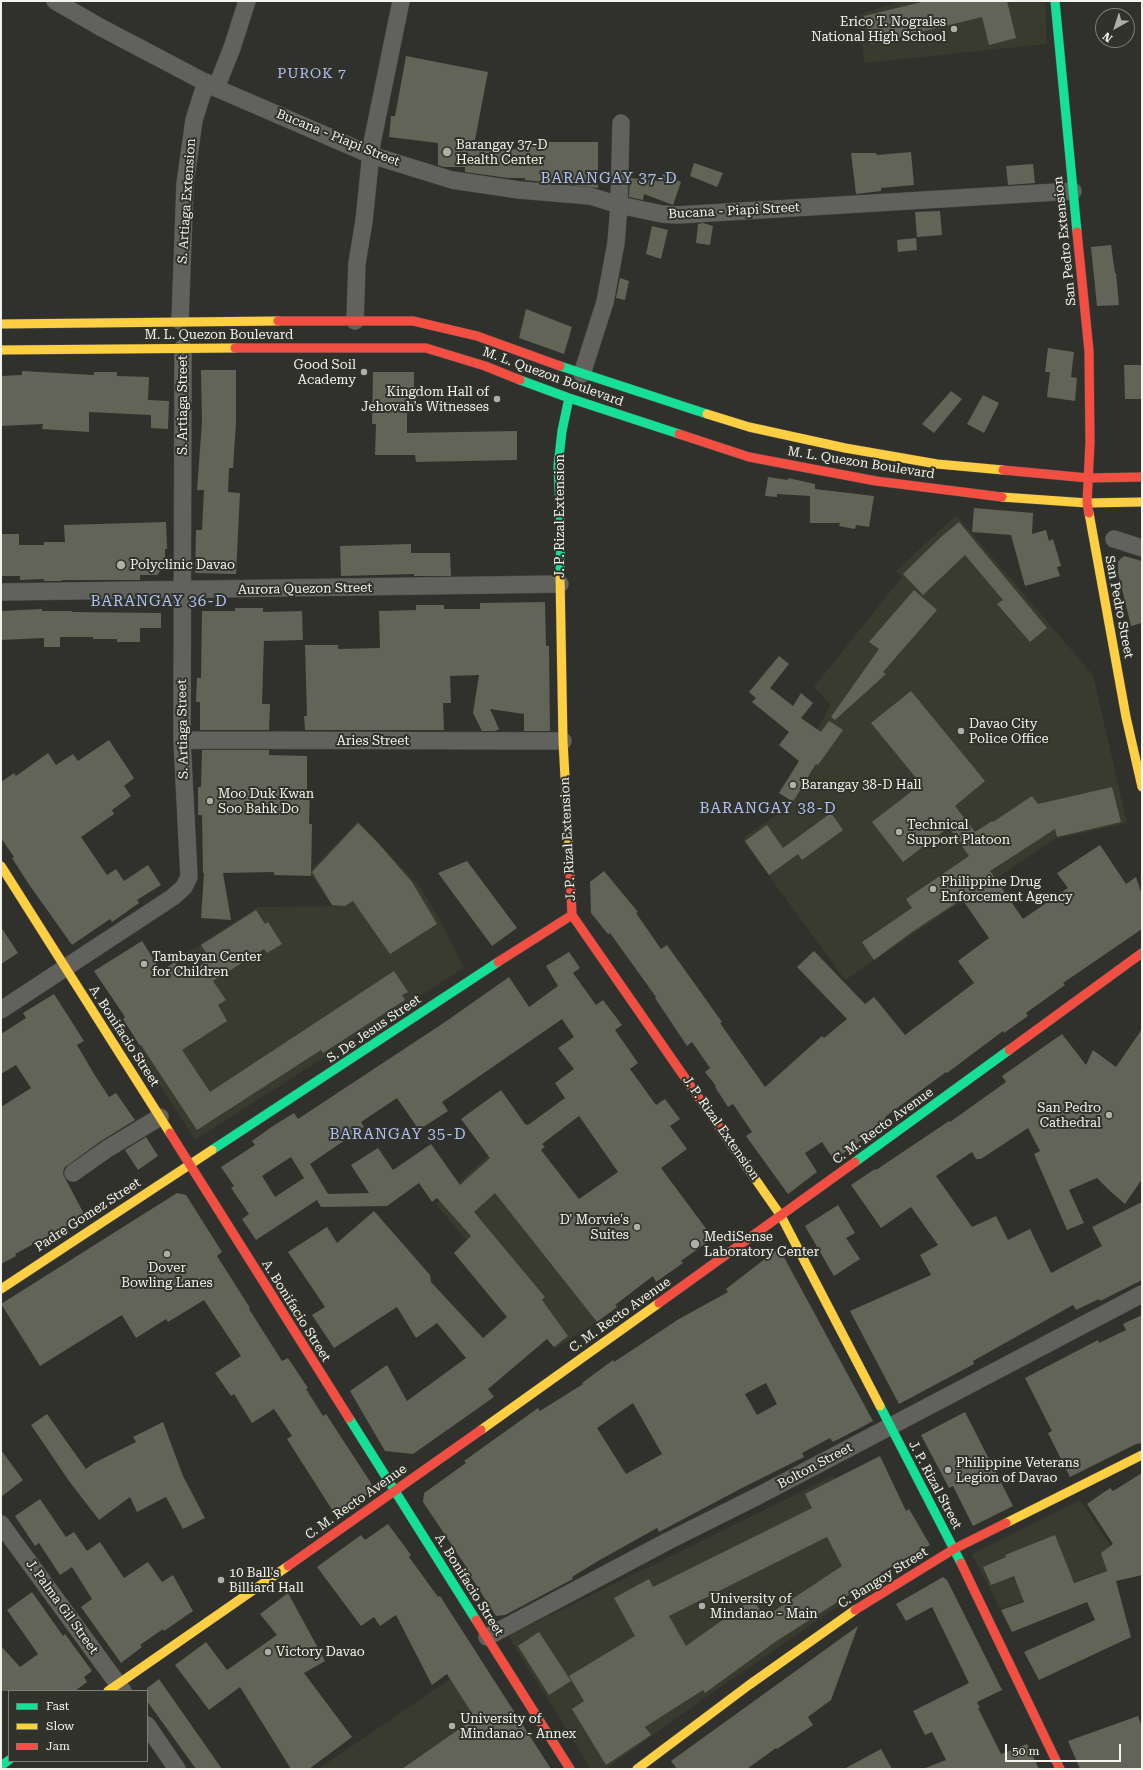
<!DOCTYPE html>
<html>
<head>
<meta charset="utf-8">
<style>
  body { margin:0 }
  #map { position:relative; width:1143px; height:1770px; overflow:hidden; background:#30312c; font-family:"Roboto Serif",serif }
  canvas { display:block }
  .frame { position:absolute; inset:0; border:2px solid #f1f3ec; pointer-events:none }
  .legend { position:absolute; left:8px; top:1690px; width:140px; height:72px; box-sizing:border-box; background:#31332a; border:1px solid #7e8078; margin:0; padding:5px 7px; list-style:none; font-size:12px; color:#f1f3ec }
  .legend li { display:flex; align-items:center; gap:8px; height:20px }
  .legend b { width:20px; border:1px solid #7e8078 }
  .north { position:absolute; left:1095px; top:8px; width:40px; height:40px; box-sizing:border-box; background:#31332a; border:1px solid #7e8078; border-radius:50%; rotate:219deg; font-size:11px; font-weight:700; line-height:16px; text-align:center; color:#f1f3ec }
  .north::after { content:''; display:block; margin:auto; width:14px; height:18px; background:#adafa9; clip-path:polygon(50% 0,100% 100%,50% 72%,0 100%) }
  .scale { position:absolute; left:1005px; top:1744px; width:116px; height:18px; box-sizing:border-box; border:2px solid #f1f3ec; border-top:0; padding-left:5px; font-size:12px; line-height:14px; white-space:nowrap; color:#f1f3ec; -webkit-text-stroke:3px #31332a; paint-order:stroke }
</style>
</head>
<body>
<div id="map">
<canvas width="1143" height="1770"></canvas>
<div class="frame"></div>
<ul class="legend">
<li><b style="height:5px;background:#16e098"></b>Fast</li>
<li><b style="height:5px;background:#ffcf43"></b>Slow</li>
<li><b style="height:5px;background:#f24e42"></b>Jam</li>
</ul>
<div class="north">N</div>
<div class="scale">50 m</div>
</div>
<script>
const c = document.querySelector('canvas').getContext('2d');
c.lineJoin = 'round';
function fill(path, color) { c.fillStyle = color; c.fill(path, 'evenodd'); }
const shape = rows => new Path2D(rows.map(r => 'M' + r).join(''));
function trace(path, color, width, dash) { c.strokeStyle = color; c.lineWidth = width; c.lineCap = dash ? 'butt' : 'round'; c.setLineDash(dash || []); c.stroke(path); }
function drawText(font, color, halo, rows, align = 'center') {
  c.font = font + ' "Roboto Serif",serif'; c.lineWidth = 4; c.setLineDash([]); c.textBaseline = 'middle'; c.strokeStyle = halo; c.fillStyle = color; for (const [text, x, y, turn = 0] of rows) {
    c.save(); c.translate(x, y); c.rotate((+turn || 0) * Math.PI / 180); c.textAlign = isNaN(turn) ? turn : align; if (halo) c.strokeText(text, 0, 0); c.fillText(text, 0, 0); c.restore();
  }
}
fill(shape([
  [902,1,1045,1,1047,44,864,63,860,14],
  [956,515,1093,675,1127,823,1055,839,845,980,742,839,793,803,816,766,801,757,831,705,814,687,902,577,896,571],
  [358,821,421,888,444,927,464,968,195,1140,137,1049,188,1016,168,985,183,974,174,961,258,907,332,906,309,872],
  [494,1150,619,1307,555,1349,436,1204],
  [833,1476,883,1575,706,1697,606,1769,591,1769,508,1636],
  [1080,1500,1111,1546,1116,1567,1000,1609,972,1554],
  [480,1659,551,1769,318,1769,450,1679]
]), '#383b2d');
fill(shape([
  [926,1,1007,1,1016,38,989,45,982,17,871,44,864,16],
  [406,56,488,72,473,150,526,149,526,142,598,142,598,188,525,180,525,178,508,178,465,172,465,167,444,167,438,165,438,143,389,137,391,116,395,116],
  [911,152,914,185,881,188,881,191,856,194,851,153,876,153,877,155],
  [694,163,723,173,717,187,690,176],
  [1033,164,1035,183,1008,185,1006,166],
  [663,174,681,182,673,205,644,194,643,200,629,197,630,178,660,181],
  [940,211,942,235,917,237,915,212],
  [703,223,713,226,710,245,696,243,698,224],
  [652,226,668,230,661,259,646,254],
  [916,238,917,250,898,252,897,240],
  [1111,245,1115,273,1116,273,1119,305,1097,306,1091,247],
  [620,278,629,281,625,300,616,298],
  [526,309,572,327,564,354,519,338],
  [1048,348,1074,352,1071,377,1077,378,1075,401,1047,397,1050,372,1045,372],
  [1124,365,1142,365,1142,399,1125,399],
  [201,370,236,370,236,422,233,468,229,468,228,492,240,493,236,574,195,573,196,530,202,530,204,490,197,490,202,422],
  [22,371,94,375,94,372,117,372,117,376,149,377,148,400,169,401,168,429,151,428,151,415,89,412,89,432,42,429,43,424,1,426,1,376,22,375],
  [373,372,414,372,414,404,407,404,407,433,517,431,517,460,416,462,415,455,375,455,376,424,372,424],
  [951,391,962,399,934,433,922,424],
  [983,395,999,403,984,433,967,424],
  [768,477,788,480,788,478,815,484,815,489,874,496,869,527,856,525,855,529,839,526,840,523,810,523,810,496,777,494,777,497,765,496],
  [974,508,1033,513,1032,534,1046,530,1049,541,1053,539,1061,566,1057,567,1060,576,1025,586,1011,535,972,532],
  [166,522,167,549,165,549,165,565,157,575,140,575,140,580,62,580,62,581,44,581,44,579,20,580,20,576,1,576,1,534,19,534,19,545,44,545,44,542,65,542,64,525],
  [959,522,1047,628,1030,642,997,604,1003,600,965,555,923,595,903,574,941,537],
  [411,544,411,553,450,553,451,576,414,576,414,574,341,576,340,546],
  [1124,556,1142,561,1142,623,1131,626,1118,573,1118,561],
  [914,590,937,610,883,672,886,674,835,720,831,717,879,649,869,642],
  [545,602,546,646,549,646,550,731,524,731,524,714,490,709,499,729,495,731,482,731,473,713,479,675,450,676,451,703,443,703,444,730,305,730,304,716,307,716,305,645,338,645,338,649,380,648,379,611,416,610,416,605,444,605,444,609,480,609,480,603],
  [235,608,263,608,263,612,302,611,303,640,264,641,262,704,270,704,269,730,200,730,200,702,196,702,197,678,201,678,202,611,235,611],
  [42,609,42,611,72,611,72,612,161,613,161,628,140,628,140,642,117,642,117,639,93,639,93,637,60,637,60,647,44,647,44,638,1,640,1,611],
  [779,656,789,664,770,688,793,706,801,693,813,703,801,718,821,732,829,721,843,730,818,765,816,764,793,802,779,793,799,761,779,745,789,732,752,702,756,698,749,692],
  [911,691,985,781,955,806,975,832,992,821,993,822,1032,796,1038,804,1112,787,1121,822,1057,837,1055,829,990,871,1023,919,1068,888,1057,873,1100,845,1126,884,1136,877,1142,895,1142,929,1063,983,1065,985,1026,1013,1028,1016,1004,1033,1003,1031,947,1073,946,1072,885,1117,886,1119,861,1137,863,1139,834,1160,822,1142,805,1153,817,1172,788,1194,746,1136,752,1132,733,1104,728,1107,715,1087,716,1086,705,1072,710,1068,692,1042,687,1046,655,998,656,997,610,933,608,934,591,913,590,882,604,871,638,912,636,913,661,949,667,945,722,1022,720,1023,765,1087,822,1036,824,1038,847,1019,797,967,814,951,865,1004,874,997,905,1035,974,983,958,961,989,938,962,899,912,932,874,960,862,942,912,908,906,899,969,856,949,827,903,862,872,822,921,784,871,723],
  [109,740,134,778,124,786,131,796,112,810,114,814,81,837,107,875,116,869,124,881,148,865,161,885,137,900,139,903,112,922,110,919,72,945,28,883,12,858,14,857,1,838,1,782,14,773,16,776,48,753,56,765,73,754,78,761],
  [202,750,269,750,269,755,307,756,307,791,310,791,309,824,312,824,311,876,274,875,274,872,223,873,231,920,201,918,204,873,203,873,202,815,198,815,198,787,201,787],
  [831,813,843,830,802,860,798,854,769,875,745,841,767,825,783,848],
  [358,823,378,843,412,882,437,924,390,954,353,901,345,906,332,905,312,872],
  [467,861,517,928,492,946,438,873],
  [256,910,265,924,268,922,282,944,267,953,264,949,213,981,226,1000,218,1005,227,1021,182,1050,210,1092,394,971,408,992,402,995,405,1000,323,1053,321,1050,197,1130,141,1045,140,1046,123,1019,125,1017,94,971,142,941,161,971,175,962,184,976,210,959,201,945],
  [1,927,18,953,1,964],
  [569,952,580,968,573,973,596,1005,603,1000,622,1025,615,1030,638,1063,630,1069,656,1105,665,1099,680,1119,670,1126,687,1149,661,1168,713,1238,681,1261,683,1263,656,1282,653,1276,615,1305,617,1307,597,1322,495,1193,474,1212,545,1297,542,1300,568,1336,554,1347,547,1339,488,1389,494,1397,413,1454,385,1451,350,1391,387,1365,407,1401,466,1358,437,1323,416,1338,397,1307,334,1348,312,1315,325,1307,288,1252,327,1227,337,1243,374,1211,430,1275,431,1282,483,1338,507,1317,454,1253,471,1236,437,1198,432,1202,419,1183,387,1206,321,1207,317,1200,256,1240,242,1219,249,1214,231,1188,234,1186,221,1167,255,1145,252,1141,273,1126,294,1113,298,1119,445,1022,509,977,529,1007,558,986,546,966],
  [562,1019,574,1037,558,1048,574,1069,555,1083,565,1098,528,1125,525,1124,501,1090,461,1119,490,1158,460,1185,431,1144,393,1170,378,1148,351,1165,369,1193,328,1194,310,1164,364,1127,361,1122,397,1098,419,1130,448,1111,442,1102],
  [579,1116,618,1172,579,1199,541,1150,545,1147,542,1144],
  [291,1157,304,1178,275,1197,262,1176],
  [54,994,84,1041,77,1045,94,1074,109,1097,116,1093,135,1120,101,1141,64,1168,63,1174,65,1178,85,1216,15,1254,16,1256,1,1264,1,1107,31,1088,16,1065,1,1074,1,1034,26,1018,23,1013],
  [1142,1029,1142,1179,1125,1204,1111,1192,1097,1178,1069,1190,1084,1223,1067,1230,1034,1154,1040,1151,1028,1128,981,1159,976,1159,972,1152,936,1176,972,1227,996,1216,1008,1240,1030,1229,1051,1273,1102,1246,1092,1227,1142,1202,1142,1280,1100,1301,1099,1299,1076,1310,1073,1305,973,1361,974,1364,899,1404,850,1311,931,1275,920,1255,938,1245,911,1207,881,1228,851,1185,875,1169,876,1170,949,1121,950,1122,1006,1082,1002,1076,1062,1034,1086,1065,1093,1050,1116,1067],
  [146,1137,158,1156,138,1170,125,1150],
  [177,1193,186,1195,222,1252,217,1256,250,1308,249,1309,282,1361,288,1358,308,1388,306,1389,323,1416,326,1414,371,1483,371,1492,336,1516,287,1439,292,1436,274,1409,252,1423,234,1394,231,1396,215,1373,241,1356,204,1300,168,1322,166,1319,136,1338,122,1315,40,1366,1,1304],
  [838,1205,855,1233,846,1238,860,1259,834,1276,805,1226],
  [779,1248,873,1421,833,1442,830,1438,802,1453,804,1457,742,1488,659,1532,657,1528,598,1561,572,1577,573,1579,505,1615,496,1616,466,1569,467,1568,423,1502,424,1493,466,1463,464,1461,538,1408,540,1411,583,1384,582,1383,613,1360,614,1362,679,1319,728,1292,726,1289],
  [766,1383,777,1404,757,1415,745,1394],
  [633,1403,662,1454,626,1474,597,1428],
  [1142,1315,1142,1443,1136,1444,1070,1477,1048,1433,1052,1431,1025,1378,1098,1340,1099,1343,1126,1330,1123,1324],
  [965,1412,1013,1506,973,1526,953,1486,949,1488,921,1435],
  [47,1414,86,1469,94,1463,136,1442,133,1437,163,1422,183,1476,205,1518,183,1529,166,1497,137,1512,130,1497,99,1520,69,1481,31,1425],
  [1,1450,23,1480,1,1497],
  [880,1456,906,1511,909,1509,930,1545,880,1573,881,1574,775,1642,705,1693,703,1690,645,1727,651,1735,606,1765,572,1709,584,1701,569,1676,635,1636,614,1598,649,1579,653,1587,812,1508,805,1494],
  [827,1537,842,1566,765,1617,752,1599,686,1646,669,1616],
  [1142,1473,1142,1575,1116,1581,1131,1637,1039,1680,1024,1652,1095,1620,1087,1602,1012,1632,1001,1610,1024,1602,1014,1576,991,1585,983,1567,1006,1557,1005,1555,1055,1535,1074,1583,1107,1571,1101,1553,1113,1544,1087,1504,1110,1488,1113,1491],
  [40,1499,66,1537,74,1532,87,1551,100,1542,124,1578,148,1562,162,1582,173,1575,193,1611,164,1631,163,1629,140,1645,142,1647,121,1663,81,1607,92,1599,72,1567,60,1575,39,1543,35,1546,15,1516],
  [388,1524,411,1555,409,1557,438,1597,440,1596,551,1769,402,1769,475,1718,447,1674,432,1685,396,1615,380,1626,374,1617,361,1626,317,1567,361,1535,365,1540],
  [943,1577,947,1580,1002,1690,977,1702,980,1708,978,1708,1001,1754,1027,1744,1039,1769,923,1769,946,1760,932,1732,925,1735,913,1711,969,1683,932,1607,906,1621,896,1604],
  [32,1592,63,1636,65,1634,92,1671,84,1677,87,1682,75,1691,1,1691,1,1646,20,1667,38,1654,7,1610],
  [288,1593,325,1661,304,1673,352,1737,309,1769,291,1769,240,1687,209,1710,175,1665,206,1642,227,1670,277,1635,260,1614],
  [858,1626,831,1700,808,1717,813,1725,777,1749,776,1748,747,1769,677,1769,671,1761],
  [539,1632,571,1681,549,1695,518,1646],
  [159,1679,222,1769,196,1769,147,1701,147,1688],
  [1138,1716,1142,1727,1142,1769,1080,1769,1068,1741],
  [881,1749,892,1769,844,1769]
]), '#626458');
const street = shape([
  [55,1,100,27,216,88,371,155,452,180,519,190,590,196,619,205,662,214,677,215,1073,191],
  [216,88,232,48,247,1],
  [180,321,185,184,194,120,206,82],
  [355,321,357,263,364,221,372,143,401,1],
  [582,374,605,302,616,243,619,205,621,123],
  [1114,539,1142,548],
  [1,592,560,584],
  [182,740,563,741],
  [1,1010,173,897,184,887,189,877,182,740,183,348],
  [73,1173,107,1149,160,1117],
  [1,1524,123,1691],
  [487,1637,668,1541,756,1497,1142,1294],
  [147,1725,177,1769]
]);
const fast = shape([
  [1055,1,1077,232],
  [560,366,707,414],
  [520,380,569,398,679,434],
  [560,576,561,531,558,466,562,431,569,398],
  [212,1150,498,962],
  [855,1162,1009,1050],
  [880,1406,961,1563],
  [349,1418,476,1620],
  [1,1766,9,1760]
]);
const slow = shape([
  [1,324,278,321],
  [1,350,235,348],
  [707,414,749,427,845,448,937,464,1003,470],
  [1002,497,1087,503,1142,502],
  [1089,513,1126,717,1142,787],
  [560,576,563,741,569,850],
  [1,866,170,1133],
  [726,1137,781,1216,880,1406],
  [1,1289,212,1150],
  [481,1430,659,1303],
  [1006,1523,1142,1455],
  [108,1691,288,1566],
  [637,1769,749,1685,855,1610]
]);
const jam = shape([
  [1077,232,1089,351,1090,442,1087,503,1089,513],
  [278,321,413,321,477,336,560,366],
  [235,348,426,348,485,366,520,380],
  [679,434,749,457,876,481,1002,497],
  [1003,470,1088,478,1142,477],
  [569,850,572,915,726,1137],
  [498,962,572,915],
  [1009,1050,1142,953],
  [170,1133,349,1418],
  [659,1303,855,1162],
  [961,1563,1060,1769],
  [288,1566,481,1430],
  [855,1610,954,1549,1006,1523],
  [476,1620,570,1769]
]);
trace(street, '#4b4d48', 18);
trace(fast, '#4b4d48', 10);
trace(slow, '#4b4d48', 10);
trace(jam, '#4b4d48', 10);
trace(street, '#61625e', 17);
trace(fast, '#16e098', 9);
trace(slow, '#ffcf43', 9);
trace(jam, '#f24e42', 9);
for (const [x, y, r, color] of [
  [954,29,4,"#adafa9"],
  [447,152,5,"#adafa9"],
  [364,372,4,"#adafa9"],
  [497,399,4,"#adafa9"],
  [121,565,5,"#adafa9"],
  [961,731,4,"#adafa9"],
  [793,785,4,"#adafa9"],
  [210,801,4,"#adafa9"],
  [899,832,4,"#adafa9"],
  [933,889,4,"#adafa9"],
  [144,964,4,"#adafa9"],
  [1109,1115,4,"#adafa9"],
  [637,1227,4,"#adafa9"],
  [695,1244,5,"#adafa9"],
  [167,1254,4,"#adafa9"],
  [948,1470,4,"#adafa9"],
  [221,1580,4,"#adafa9"],
  [702,1606,4,"#adafa9"],
  [268,1652,4,"#adafa9"],
  [452,1726,4,"#adafa9"]
]) { const dot = new Path2D(); dot.arc(x, y, r, 0, 2 * Math.PI); c.fillStyle = color; c.fill(dot); trace(dot, '#31332a', 1.5); }
drawText('13px', '#f1f3ec', '#31332a', [
  ["Erico T. Nograles",946,22,"right"],
  ["National High School",946,37,"right"],
  ["Barangay 37-D",456,145],
  ["Health Center",456,160],
  ["Good Soil",356,365,"right"],
  ["Academy",356,380,"right"],
  ["Kingdom Hall of",489,392,"right"],
  ["Jehovah's Witnesses",489,407,"right"],
  ["Polyclinic Davao",130,565],
  ["Davao City",969,724],
  ["Police Office",969,739],
  ["Barangay 38-D Hall",801,785],
  ["Moo Duk Kwan",218,794],
  ["Soo Bahk Do",218,809],
  ["Technical",907,825],
  ["Support Platoon",907,840],
  ["Philippine Drug",941,882],
  ["Enforcement Agency",941,897],
  ["Tambayan Center",152,957],
  ["for Children",152,972],
  ["San Pedro",1101,1108,"right"],
  ["Cathedral",1101,1123,"right"],
  ["D' Morvie's",629,1220,"right"],
  ["Suites",629,1235,"right"],
  ["MediSense",704,1237],
  ["Laboratory Center",704,1252],
  ["Dover",167,1268,"center"],
  ["Bowling Lanes",167,1283,"center"],
  ["Philippine Veterans",956,1463],
  ["Legion of Davao",956,1478],
  ["10 Ball's",229,1573],
  ["Billiard Hall",229,1588],
  ["University of",710,1599],
  ["Mindanao - Main",710,1614],
  ["Victory Davao",276,1652],
  ["University of",460,1719],
  ["Mindanao - Annex",460,1734]
], 'left');
drawText('13px', '#f1f3ec', '#31332a', [
  ["Bucana - Piapi Street",338,138,22],
  ["S. Artiaga Extension",187,201,-86],
  ["Bucana - Piapi Street",734,211,-3],
  ["San Pedro Extension",1065,241,-96],
  ["M. L. Quezon Boulevard",219,335],
  ["M. L. Quezon Boulevard",553,377,20],
  ["S. Artiaga Street",183,405,-90],
  ["M. L. Quezon Boulevard",861,463,9],
  ["J. P. Rizal Extension",560,516,-90],
  ["Aurora Quezon Street",305,589,-1],
  ["San Pedro Street",1119,607,79],
  ["S. Artiaga Street",183,729,-91],
  ["Aries Street",373,741],
  ["J. P. Rizal Extension",568,839,-93],
  ["S. De Jesus Street",374,1029,-34],
  ["A. Bonifacio Street",124,1036,57],
  ["C. M. Recto Avenue",883,1126,-36],
  ["J. P. Rizal Extension",721,1128,55],
  ["Padre Gomez Street",88,1215,-33],
  ["A. Bonifacio Street",296,1311,58],
  ["C. M. Recto Avenue",620,1315,-35],
  ["Bolton Street",815,1466,-28],
  ["J. P. Rizal Street",935,1485,62],
  ["C. M. Recto Avenue",356,1502,-35],
  ["C. Bangoy Street",883,1578,-32],
  ["A. Bonifacio Street",469,1585,58],
  ["J. Palma Gil Street",62,1607,54]
]);
c.letterSpacing = '1px';
drawText('14px', '#afc1f8', '#31332a', [
  ["PUROK 7",312,74]
]);
c.letterSpacing = '0px';
c.letterSpacing = '1px';
drawText('15px', '#afc1f8', '#31332a', [
  ["BARANGAY 37-D",609,179],
  ["BARANGAY 36-D",159,602],
  ["BARANGAY 38-D",768,809],
  ["BARANGAY 35-D",398,1135]
]);
c.letterSpacing = '0px';
</script>
</body>
</html>
